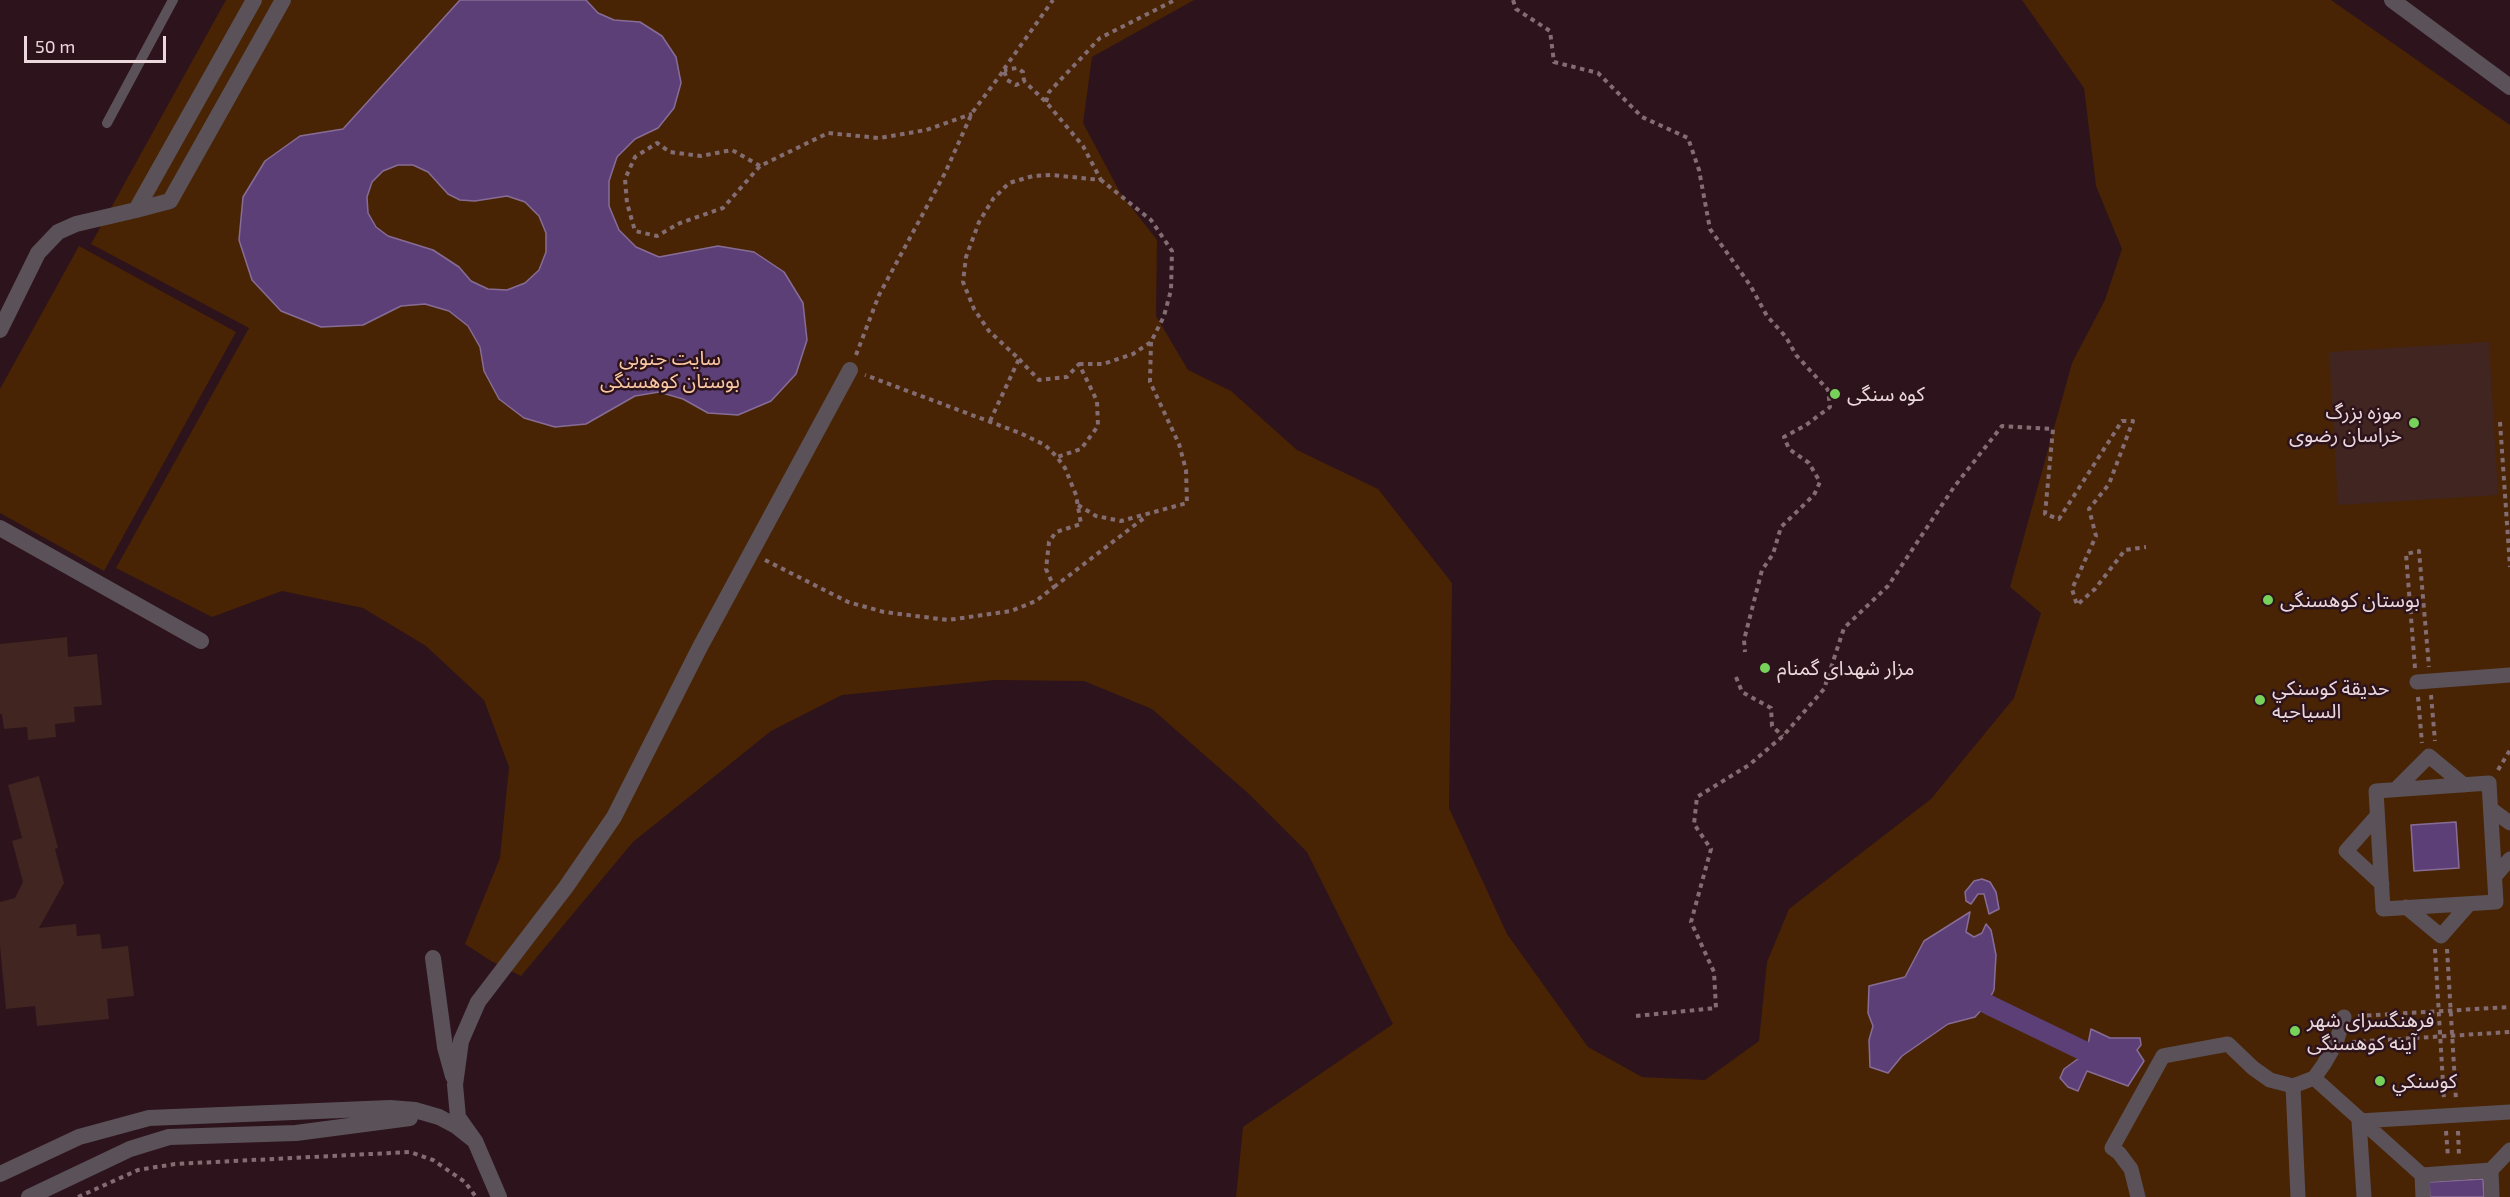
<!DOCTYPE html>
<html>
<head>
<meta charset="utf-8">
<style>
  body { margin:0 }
  #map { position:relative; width:2510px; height:1197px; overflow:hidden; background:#2d131b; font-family:"Exo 2",sans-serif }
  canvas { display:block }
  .scale { position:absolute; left:24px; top:36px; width:142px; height:27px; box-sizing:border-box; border:3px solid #ebd9dd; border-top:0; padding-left:8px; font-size:18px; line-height:21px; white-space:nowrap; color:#ebd9dd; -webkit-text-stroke:4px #2d131b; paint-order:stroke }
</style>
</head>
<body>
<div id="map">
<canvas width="2510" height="1197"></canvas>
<div class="scale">50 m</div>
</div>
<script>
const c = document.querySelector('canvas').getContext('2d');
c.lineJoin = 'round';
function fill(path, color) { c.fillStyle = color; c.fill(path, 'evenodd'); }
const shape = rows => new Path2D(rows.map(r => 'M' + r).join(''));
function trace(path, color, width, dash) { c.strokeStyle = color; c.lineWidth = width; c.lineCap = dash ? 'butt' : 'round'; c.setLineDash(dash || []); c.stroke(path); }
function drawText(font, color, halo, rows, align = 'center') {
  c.font = font + ' "Exo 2","Noto Sans Arabic",sans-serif'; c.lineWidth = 5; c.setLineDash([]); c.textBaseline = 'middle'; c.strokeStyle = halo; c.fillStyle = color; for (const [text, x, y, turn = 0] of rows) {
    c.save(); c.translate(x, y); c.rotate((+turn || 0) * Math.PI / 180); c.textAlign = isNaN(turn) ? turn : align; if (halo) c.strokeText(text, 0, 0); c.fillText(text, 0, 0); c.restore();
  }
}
fill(shape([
  [226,0,1194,0,1092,57,1083,123,1121,194,1157,240,1156,316,1188,370,1231,391,1297,450,1378,489,1452,583,1449,808,1507,934,1588,1047,1642,1077,1705,1080,1759,1041,1767,962,1789,909,1931,799,2014,698,2041,613,2010,587,2072,363,2105,300,2122,249,2096,186,2084,88,2022,0,2331,0,2510,125,2510,1197,1236,1197,1243,1127,1393,1024,1307,852,1249,794,1152,709,1084,681,995,680,842,695,771,731,633,842,521,976,491,961,465,944,500,858,509,767,484,700,426,646,363,608,282,591,212,617,116,568,249,328,91,244],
  [79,246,236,332,104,571,0,513,0,389]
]), '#482404');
const water = shape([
  [460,0,586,0,598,13,614,20,640,22,662,36,676,57,681,83,674,108,658,128,635,139,617,157,609,181,609,206,619,230,636,247,659,257,718,246,754,252,784,272,803,303,807,340,796,374,771,401,738,415,708,413,683,399,659,392,635,396,586,424,555,427,524,418,499,399,484,371,480,347,468,326,449,311,425,304,401,306,363,325,321,327,281,311,252,280,239,240,243,197,265,161,300,136,343,129,460,0],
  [398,165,413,165,428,172,448,194,460,200,475,201,507,196,525,202,539,216,546,233,546,252,539,270,525,283,507,290,488,289,471,281,459,267,433,250,388,236,376,227,368,213,367,197,372,182,383,171,398,165],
  [2456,822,2459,868,2414,871,2411,825,2456,822],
  [1982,879,1990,882,1996,892,1999,909,1989,914,1984,894,1978,894,1971,904,1966,901,1965,892,1974,881,1982,879],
  [1970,912,1966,932,1974,937,1982,933,1986,924,1991,930,1996,955,1994,990,1987,1004,1975,1017,1948,1024,1902,1056,1888,1073,1870,1067,1869,1040,1873,1026,1868,1013,1869,986,1905,977,1924,941,1970,912],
  [2091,1029,2110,1038,2140,1038,2141,1045,2137,1050,2144,1061,2128,1086,2087,1071,2078,1091,2068,1087,2060,1078,2064,1069,2079,1058,2088,1044,2091,1029],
  [2483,1179,2484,1197,2430,1197,2429,1182,2483,1179]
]);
fill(water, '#5c3f77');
trace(water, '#876d96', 1.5);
trace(shape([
  [1987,1004,2084,1051]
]), '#5c3f77', 20);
fill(shape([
  [2489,342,2498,495,2338,505,2329,352],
  [67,637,68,657,97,654,102,705,74,707,75,722,55,724,56,737,28,740,27,727,4,729,2,714,0,714,0,644],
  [39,776,58,848,55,849,64,883,39,928,76,924,77,936,100,934,102,949,128,946,134,996,107,999,109,1019,37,1026,35,1006,6,1009,0,946,0,902,15,898,23,882,12,841,22,838,8,785]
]), '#412521');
trace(shape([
  [1513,0,1516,9,1550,31,1554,62,1598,73,1642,117,1688,138,1699,170,1710,229,1750,285,1767,316,1786,337,1796,355,1828,390,1830,407,1806,425,1784,437,1789,449,1809,463,1820,482,1814,495,1781,527,1773,554,1762,570,1744,640,1745,652],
  [1004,69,1053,0],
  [1046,102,1049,92,1100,38,1175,0],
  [760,166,732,150,701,156,670,152,657,143,635,157,625,179,627,203,635,231,657,236,680,223,723,208,760,166,828,133,879,138,926,130,972,114],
  [856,355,879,295,945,173,972,113,1004,70,1007,80,1016,85,1024,81,1023,72,1017,68,1004,70],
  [1019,359,1039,380,1067,377,1079,364,1097,401,1098,426,1081,449,1057,457],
  [1079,364,1103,364,1133,354,1151,342,1164,316,1171,290,1172,251,1151,220,1101,180],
  [990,421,1019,359,989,331,974,309,963,282,966,257,979,222,993,199,1009,183,1033,176,1052,175,1101,180,1083,146,1046,102,1024,81],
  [2500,422,2510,567],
  [1078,505,1096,516,1121,521,1187,503,1186,470,1179,444,1150,382,1151,342],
  [765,560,848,602,884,612,948,620,1011,611,1036,601,1054,587,1046,569,1049,542,1056,532,1081,524,1076,495,1065,468,1057,457,1045,445,1020,433,865,375],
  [1054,587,1144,518],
  [2415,668,2406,554,2419,551,2429,667],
  [1736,677,1742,692,1771,708,1772,726,1783,736],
  [2431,695,2435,741],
  [2418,697,2422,743],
  [2498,770,2510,750],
  [2435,949,2444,1100],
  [2447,949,2456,1100],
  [1636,1016,1716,1008,1714,972,1691,922,1711,849,1694,824,1697,797,1749,765,1783,736,1824,689,1844,628,1888,586,1954,487,2002,426,2053,429,2045,514,2059,519,2122,421,2133,421,2109,484,2089,509,2096,536,2072,589,2077,605,2095,589,2125,550,2146,547],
  [2358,1016,2510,1007],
  [2352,1042,2510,1032],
  [2446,1131,2448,1157],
  [2458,1131,2459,1157],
  [78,1197,138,1170,175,1164,410,1152,433,1160,465,1182,476,1197]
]), '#836d73', 4, [4.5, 4.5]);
trace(shape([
  [107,123,173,0]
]), '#5b5159', 10);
trace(shape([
  [2417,682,2510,675],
  [2489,783,2496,902,2383,909,2376,791,2489,783],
  [2396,789,2429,756,2464,785],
  [2491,809,2510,823],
  [2377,816,2346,851,2382,884],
  [2495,876,2510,859],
  [2406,907,2441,936,2469,904],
  [2314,1078,2422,1175,2491,1170,2492,1197],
  [2293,1086,2298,1197],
  [2491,1170,2510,1150],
  [2422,1175,2423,1197],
  [2138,1197,2131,1169,2119,1153,2112,1148,2163,1056,2228,1044,2253,1068,2270,1080,2293,1086,2314,1078,2324,1064,2336,1043,2344,1017],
  [2364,1197,2359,1121,2510,1112]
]), '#5b5159', 15);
trace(shape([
  [2392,0,2510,87],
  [136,210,170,201,283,0],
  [0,330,38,253,58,232,76,224,136,210,254,0],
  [0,528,201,641],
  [433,958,445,1047,453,1076],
  [475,1141,458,1117,455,1085,461,1041,478,1002,566,887,614,817,700,647,850,370],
  [0,1174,79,1137,149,1118,390,1108,415,1110,439,1117,456,1126,475,1141,499,1197],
  [29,1197,130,1149,169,1137,296,1133,410,1118]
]), '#5b5159', 16);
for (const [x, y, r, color] of [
  [1835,394,6,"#76d25a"],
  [2414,423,6,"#76d25a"],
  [2268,600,6,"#76d25a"],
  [1765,668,6,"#76d25a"],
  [2260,700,6,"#76d25a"],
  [2295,1031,6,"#76d25a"],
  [2380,1081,6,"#76d25a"]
]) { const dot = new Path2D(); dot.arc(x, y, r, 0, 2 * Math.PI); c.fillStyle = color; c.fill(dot); trace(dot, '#2d131b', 2); }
drawText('20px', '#fbc8a4', '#2d131b', [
  ["سایت جنوبی",670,358],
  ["بوستان کوهسنگی",670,381]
]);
drawText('20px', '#ebd9dd', '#2d131b', [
  ["کوه سنگی",1847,394],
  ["موزه بزرگ",2402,412,"right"],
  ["خراسان رضوی",2402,435,"right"],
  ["بوستان کوهسنگی",2280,600],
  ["مزار شهدای گمنام",1777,668],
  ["حديقة كوسنكي",2272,688],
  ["السياحيه",2272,711],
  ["فرهنگسرای شهر",2307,1020],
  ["آینه کوهسنگی",2307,1043],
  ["كوسنكي",2392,1081]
], 'left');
</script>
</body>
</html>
